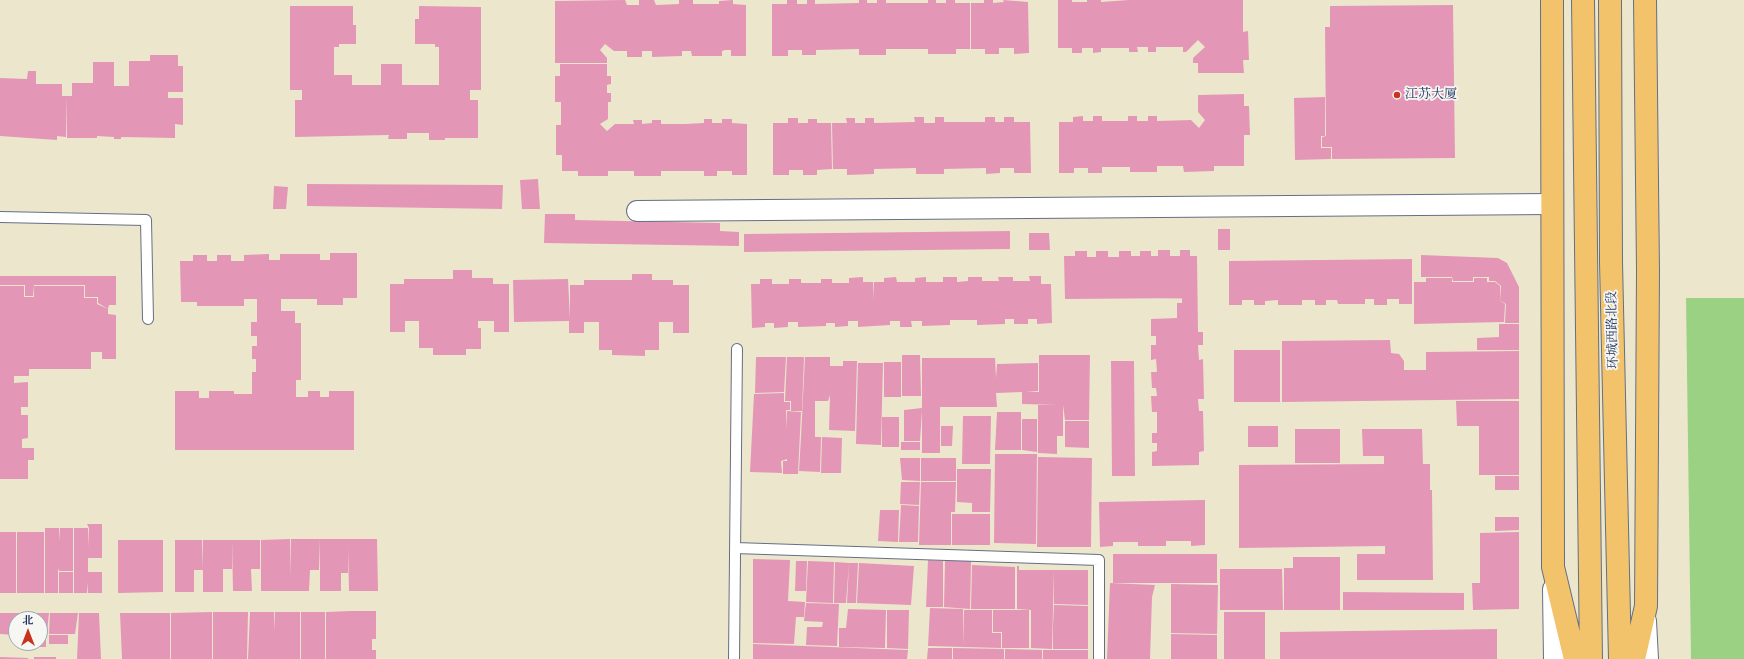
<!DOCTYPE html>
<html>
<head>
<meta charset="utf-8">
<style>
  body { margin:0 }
  #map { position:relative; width:1744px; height:659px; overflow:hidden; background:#ece7cc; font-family:"Gentium Book Plus","Noto Serif SC",serif }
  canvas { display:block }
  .north { position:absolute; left:8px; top:611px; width:40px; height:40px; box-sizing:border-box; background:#f6f6f2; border:1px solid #9ea6b7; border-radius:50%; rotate:0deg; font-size:11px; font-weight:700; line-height:16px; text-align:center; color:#1b2f5e }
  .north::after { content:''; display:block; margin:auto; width:14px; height:18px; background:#c8321e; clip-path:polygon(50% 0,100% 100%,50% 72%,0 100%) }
</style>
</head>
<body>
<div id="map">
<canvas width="1744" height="659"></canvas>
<div class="north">北</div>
</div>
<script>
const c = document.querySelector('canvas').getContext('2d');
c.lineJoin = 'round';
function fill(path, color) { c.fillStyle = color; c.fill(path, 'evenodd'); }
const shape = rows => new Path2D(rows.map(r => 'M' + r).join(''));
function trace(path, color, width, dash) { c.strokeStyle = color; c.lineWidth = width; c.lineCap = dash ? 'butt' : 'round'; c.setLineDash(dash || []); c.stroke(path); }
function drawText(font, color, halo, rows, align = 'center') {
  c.font = font + ' "Gentium Book Plus","Noto Serif SC",serif'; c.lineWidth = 3.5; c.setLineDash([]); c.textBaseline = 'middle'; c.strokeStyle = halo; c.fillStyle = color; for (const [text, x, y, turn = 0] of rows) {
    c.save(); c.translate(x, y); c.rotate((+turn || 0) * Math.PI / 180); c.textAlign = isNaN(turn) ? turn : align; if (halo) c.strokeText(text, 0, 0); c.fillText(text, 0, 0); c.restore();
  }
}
fill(shape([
  [1686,298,1744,298,1744,659,1691,659]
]), '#9bd183');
fill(shape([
  [625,0,627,5,639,5,639,0,654,0,656,5,679,4,679,0,693,0,693,4,719,4,719,1,733,0,733,4,746,5,746,56,731,56,731,50,725,50,722,51,722,56,692,56,691,51,682,51,682,56,652,57,652,51,642,51,642,57,627,57,627,51,614,51,605,44,600,50,607,58,607,63,555,63,555,1],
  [787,0,797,0,797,4,807,4,807,0,815,0,815,4,859,3,859,0,867,0,867,3,877,3,877,0,886,0,886,3,928,3,928,0,936,0,936,3,946,3,946,0,955,0,955,3,970,3,970,49,956,49,956,54,928,54,928,49,886,49,886,55,859,55,859,49,816,50,816,55,802,55,802,50,788,50,788,56,772,56,772,4,787,4],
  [984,0,993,0,993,3,1004,2,1003,0,1028,2,1029,53,1014,54,1014,48,999,48,999,54,985,54,985,49,971,49,971,3,984,3],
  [1058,0,1072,0,1072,2,1087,2,1087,0,1101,0,1101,2,1129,0,1243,0,1243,32,1248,31,1249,60,1243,60,1244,73,1198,73,1198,63,1193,63,1193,58,1205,47,1198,40,1186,52,1183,52,1183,47,1156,47,1156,52,1148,52,1148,47,1137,47,1138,52,1129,52,1129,48,1101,48,1101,52,1093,53,1093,48,1082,48,1082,53,1072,53,1072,48,1058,48],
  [1453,5,1455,158,1332,159,1332,147,1322,147,1322,137,1326,136,1325,27,1330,27,1330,6],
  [290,6,353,6,353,25,356,25,356,44,339,44,339,47,334,47,334,75,352,75,352,85,381,85,381,64,402,64,402,85,439,85,439,47,435,47,435,44,415,44,415,19,419,19,419,6,481,7,481,90,470,90,470,100,478,100,478,138,445,138,445,140,429,140,429,133,407,133,407,139,388,139,389,135,295,137,295,100,302,100,302,90,290,90],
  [150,55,178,55,178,66,183,66,183,92,168,92,168,98,183,98,183,125,175,124,175,138,121,137,121,139,114,139,114,137,97,136,97,138,67,138,67,96,72,96,72,83,93,83,93,62,114,62,114,86,129,86,129,61,150,61],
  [560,64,607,64,607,76,611,76,611,84,607,85,607,93,611,93,611,102,608,102,608,119,600,124,607,131,615,124,634,124,633,120,642,120,642,124,652,123,652,120,661,120,661,124,685,124,704,123,704,119,712,119,712,123,722,123,722,119,732,119,732,123,747,124,747,175,732,175,732,171,717,171,717,176,704,176,704,171,661,171,661,176,634,176,634,171,608,171,608,176,578,176,578,171,562,171,562,155,556,155,556,125,561,125,561,102,555,102,555,76,560,76],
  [28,71,36,71,36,84,62,84,62,96,67,96,66,137,57,136,57,140,0,136,0,78,27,79],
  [1244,94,1244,106,1249,106,1250,135,1244,135,1244,166,1214,166,1214,171,1184,172,1183,166,1157,166,1157,172,1130,172,1130,167,1102,167,1102,173,1088,173,1088,168,1074,168,1074,173,1059,173,1059,122,1073,122,1073,117,1083,116,1083,121,1093,121,1093,116,1102,116,1102,121,1128,121,1128,116,1137,116,1137,121,1148,121,1148,116,1157,116,1157,121,1191,120,1199,128,1205,120,1198,112,1198,95],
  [1325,97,1325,136,1321,136,1321,148,1331,148,1331,159,1295,160,1294,98],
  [914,117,924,117,924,123,935,123,935,117,944,117,944,122,985,122,985,117,995,117,995,122,1004,122,1004,117,1014,117,1014,122,1030,122,1031,173,1014,173,1014,168,1000,168,1000,173,986,174,986,168,944,169,944,174,916,174,916,168,874,169,874,174,847,175,847,169,833,169,832,123,847,123,846,118,855,118,855,123,865,123,865,118,874,118,874,123,915,122],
  [788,118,798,118,798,123,808,123,808,119,817,119,817,123,831,123,832,169,817,170,817,175,803,175,803,170,789,170,789,175,773,175,773,123,788,123],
  [538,179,540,209,522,209,520,180],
  [307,184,503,185,502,209,307,206],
  [274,186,288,187,286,209,273,209],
  [545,214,575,214,575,220,720,223,720,231,739,232,739,246,544,243],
  [1218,229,1230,229,1230,250,1218,250],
  [1010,231,1010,249,744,252,744,234],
  [1029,233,1049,233,1050,250,1029,250],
  [1158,250,1170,250,1170,256,1180,256,1180,250,1190,250,1190,256,1197,256,1198,332,1203,332,1203,345,1198,345,1199,360,1203,359,1204,399,1198,399,1199,411,1203,411,1204,451,1199,452,1199,465,1152,466,1152,452,1157,451,1157,443,1152,443,1152,433,1157,433,1157,412,1152,412,1151,396,1157,396,1156,388,1152,388,1151,372,1157,372,1156,359,1151,360,1151,345,1156,345,1156,336,1151,336,1151,319,1177,318,1177,303,1182,303,1182,298,1191,298,1065,299,1064,256,1075,256,1075,251,1087,251,1087,257,1096,257,1096,251,1108,251,1108,257,1119,257,1119,251,1131,251,1131,256,1140,256,1140,251,1151,251,1151,256,1158,256],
  [330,253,357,253,357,298,343,298,343,305,317,305,317,299,281,299,281,311,295,311,295,323,301,323,301,380,252,380,252,372,256,372,256,359,252,359,252,346,257,346,257,336,251,336,251,322,257,322,257,299,244,299,244,306,197,306,197,302,181,302,180,261,193,261,193,255,207,255,207,261,217,261,217,255,231,255,231,261,244,261,244,255,269,254,269,260,280,260,280,254,320,254,320,260,330,260],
  [1421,255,1498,258,1507,263,1519,287,1519,323,1505,323,1506,304,1501,301,1501,286,1495,281,1489,281,1489,277,1473,277,1473,281,1453,281,1452,277,1421,277],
  [1412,259,1412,304,1399,304,1399,299,1387,299,1387,305,1374,305,1374,299,1365,299,1365,304,1338,304,1337,300,1326,300,1326,305,1315,305,1315,300,1302,300,1302,305,1278,305,1278,300,1265,301,1265,305,1254,305,1254,300,1242,300,1242,305,1229,305,1229,261],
  [453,270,472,270,472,278,493,278,493,284,509,284,509,332,494,332,494,321,478,321,478,328,481,328,481,349,466,349,466,355,433,355,433,348,419,348,419,321,405,321,405,332,390,332,390,284,404,284,404,279,453,279],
  [632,274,652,274,652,280,673,280,673,285,689,285,689,333,673,333,673,322,659,322,659,350,645,350,645,356,612,355,612,350,599,350,599,322,584,322,584,333,569,333,569,321,514,322,513,280,568,279,570,319,570,285,584,285,584,280,632,280],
  [0,276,116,276,116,305,109,305,108,309,98,303,98,297,85,297,85,285,34,285,33,296,25,296,25,285,0,285],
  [1029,276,1041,276,1041,284,1051,284,1052,323,1037,324,1037,319,1028,319,1028,324,1014,324,1014,319,1005,319,1005,324,977,325,977,320,950,320,950,325,922,326,922,321,911,321,912,327,900,327,900,321,890,321,890,325,858,327,858,321,848,321,848,326,835,327,835,323,826,323,826,326,798,327,798,322,788,322,788,327,774,328,774,323,765,323,765,327,752,328,751,284,760,284,760,279,772,279,772,284,789,284,789,279,801,279,801,283,821,283,821,279,832,279,832,283,849,283,849,278,863,277,863,282,873,282,873,299,874,282,884,282,884,278,896,277,897,282,915,282,915,278,926,277,926,282,943,282,943,277,957,277,957,282,968,281,968,277,982,277,982,281,999,281,998,277,1013,277,1013,281,1030,281],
  [1426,278,1452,278,1452,282,1474,282,1474,278,1487,278,1487,282,1495,282,1500,286,1501,301,1499,300,1505,304,1504,322,1414,324,1414,282,1426,282],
  [0,286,24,286,24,297,34,297,34,286,84,286,84,298,97,298,97,304,108,309,108,314,116,315,116,359,102,359,102,352,91,352,91,369,29,369,29,376,14,376,14,383,28,382,28,407,21,407,21,415,28,415,28,438,22,439,22,448,34,448,34,460,28,460,28,479,0,479],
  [1499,324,1519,324,1519,350,1477,350,1477,338,1499,337],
  [1390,340,1391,353,1399,354,1404,361,1404,370,1426,370,1426,352,1519,351,1519,399,1282,402,1282,341],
  [1234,350,1280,350,1280,402,1234,402],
  [902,355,920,355,921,396,902,396],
  [1039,355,1090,355,1089,420,1065,420,1063,405,1063,436,1057,436,1057,454,1038,453,1038,405,1058,405,1022,404,1022,392,996,393,997,407,940,407,940,453,922,453,922,410,920,441,904,441,904,410,922,408,922,358,995,358,996,378,997,364,1038,363,1038,391,1026,392,1039,392],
  [756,357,786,357,784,392,755,393],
  [787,357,804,357,802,411,791,411,791,401,785,401],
  [805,357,830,357,830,384,830,366,843,366,843,361,857,361,855,431,829,430,830,395,828,401,815,401,815,437,801,437],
  [1111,361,1134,361,1135,476,1112,476],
  [884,362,901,362,901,397,884,397],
  [858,363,883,363,881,445,856,444],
  [252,380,296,380,296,397,308,397,308,391,320,391,320,397,329,397,329,391,354,391,354,450,175,450,175,391,199,391,199,398,209,398,209,391,234,391,234,394,252,394],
  [784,393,784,402,790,402,790,410,786,410,786,430,787,411,801,412,798,474,783,474,783,461,787,461,787,459,781,461,782,473,750,472,754,394],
  [1456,401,1519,401,1519,475,1479,475,1479,426,1457,426],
  [997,412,1021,412,1021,450,995,450],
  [963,416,991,416,990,464,962,464],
  [882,417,899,417,899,447,882,447],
  [1022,419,1037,419,1037,452,1022,450],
  [1065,421,1089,421,1089,448,1065,447],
  [941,426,953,426,952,446,941,446],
  [1248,426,1278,426,1278,447,1248,447],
  [1295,429,1340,429,1340,463,1295,463],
  [1362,429,1422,429,1423,464,1430,464,1430,490,1432,490,1433,580,1357,580,1357,554,1385,554,1385,546,1239,548,1239,465,1384,464,1384,456,1363,456],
  [801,437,821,437,820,472,799,471],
  [822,437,842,438,841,473,821,473],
  [901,442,920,442,920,450,901,450],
  [995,454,1037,454,1036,544,994,543],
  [1038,457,1092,458,1091,547,1037,547],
  [900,458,920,458,920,481,902,480],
  [921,458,956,458,956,481,921,481],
  [957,469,991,469,990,512,972,512,972,503,957,502],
  [1495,476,1519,476,1519,490,1495,490],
  [901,482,920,482,919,505,900,504],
  [921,482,956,482,955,512,951,512,951,545,919,545],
  [1205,500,1205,545,1191,546,1191,541,1166,541,1166,546,1138,546,1138,542,1113,542,1113,546,1100,547,1099,502],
  [901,505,919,506,918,542,899,542],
  [880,510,899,510,898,542,878,541],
  [952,514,990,514,990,545,952,545],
  [1495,517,1519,517,1519,530,1495,531],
  [87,524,102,524,102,558,88,558,88,572,102,572,102,593,88,593,87,582,87,593,74,593,74,528,88,528,88,547,89,528],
  [45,528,59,528,60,541,60,528,73,528,73,571,59,571,58,568,58,593,45,593],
  [0,532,16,532,16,593,0,593],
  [17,532,44,532,44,593,17,593],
  [1519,532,1519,609,1473,610,1472,583,1480,583,1480,533],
  [290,539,290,577,291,539,320,539,319,570,310,570,309,591,261,591,261,540],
  [320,539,377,539,378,591,349,591,348,547,348,573,341,573,341,591,320,591],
  [118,540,163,540,163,592,118,593],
  [175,540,202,540,203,570,194,570,194,592,175,592],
  [203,540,232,540,232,569,223,569,223,592,203,592],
  [232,540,260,540,260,569,251,569,252,591,233,591],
  [1113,554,1217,554,1217,583,1113,583],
  [1293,557,1340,557,1340,610,1284,610,1284,568,1293,568],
  [753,559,790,560,788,601,805,602,804,617,796,617,794,644,753,643],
  [928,560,943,561,943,607,926,607],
  [796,561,807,561,806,591,795,591],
  [808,561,834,562,833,603,806,602],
  [945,561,971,561,970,609,944,607],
  [835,562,849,563,846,603,834,603],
  [849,563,858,563,856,603,847,603],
  [859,563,914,566,911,605,857,603],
  [972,565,1015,567,1015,609,971,609],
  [1017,566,1019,566,1019,570,1054,570,1052,649,1031,648,1031,610,1017,609],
  [1220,569,1282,569,1283,610,1220,610],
  [1054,570,1088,570,1088,605,1054,604],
  [59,572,73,572,73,593,59,593],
  [1110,583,1155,585,1152,597,1150,659,1107,659],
  [1171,584,1218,585,1217,634,1171,633],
  [1343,592,1464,593,1464,610,1343,610],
  [806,603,839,604,837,646,806,645,807,627,822,627,823,622,804,621],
  [1054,605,1088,606,1088,626,1053,626],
  [930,608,963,609,964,647,928,646],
  [848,609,886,610,885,648,839,647,839,628,846,628],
  [887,610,909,610,908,649,887,648],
  [964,610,992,610,992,633,1001,633,1001,648,964,647],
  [993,610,1029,610,1029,648,1002,648,1002,632,993,632],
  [351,611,351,659,326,659,326,612],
  [351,611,376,611,376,639,372,639,372,650,376,650,376,659,351,659],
  [212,612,212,659,171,659,171,613],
  [213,612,248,612,247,659,213,659],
  [250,612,274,612,275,632,275,612,300,612,300,659,248,659],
  [301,612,325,612,325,659,301,659],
  [1224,612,1265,612,1265,659,1224,659],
  [0,613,21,613,21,619,16,619,16,635,0,634],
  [22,613,49,613,47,632,40,633,40,619,21,619],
  [50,613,78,613,75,634,49,634],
  [79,613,99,613,101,659,77,659],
  [120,613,170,613,170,659,122,659],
  [1053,626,1088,626,1088,649,1053,649],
  [1497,629,1497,659,1280,659,1280,632],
  [1171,634,1217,635,1217,659,1171,659],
  [40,635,46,635,46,647,20,647,20,643,40,643],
  [49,635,68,635,68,644,49,644],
  [753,644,908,650,907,659,753,659],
  [928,648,952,648,952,659,927,659],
  [953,648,1004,649,1004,659,953,659],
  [1005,649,1042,650,1042,659,1005,659],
  [1043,650,1088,650,1088,659,1043,659],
  [0,657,28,658,28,659,0,659],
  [34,657,56,657,56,659,34,659]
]), '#e496b7');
const service = shape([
  [0,217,146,220,148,319],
  [735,548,1099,560,1099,659],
  [734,659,737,349]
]);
const minor = shape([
  [637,211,1551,204],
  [1553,589,1554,659],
  [1646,621,1648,659]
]);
const primary = shape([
  [1552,0,1553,567,1575,659],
  [1583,0,1591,659],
  [1610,0,1611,262,1620,659],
  [1634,659,1646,606,1648,271,1645,0]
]);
trace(service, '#646f84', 12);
trace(minor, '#646f84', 22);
trace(primary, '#646f84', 24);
trace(service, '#fff', 10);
trace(minor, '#fff', 20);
trace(primary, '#f2c36a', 22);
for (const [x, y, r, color] of [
  [1397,95,4,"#c8321e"]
]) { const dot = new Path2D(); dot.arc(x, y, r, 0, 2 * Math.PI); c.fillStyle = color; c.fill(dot); trace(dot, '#f6f6f2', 1.5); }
drawText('13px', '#1b2f5e', '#f6f6f2', [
  ["江苏大厦",1405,95]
], 'left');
drawText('13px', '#1b2f5e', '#f6f6f2', [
  ["环城西路北段",1613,330,-91]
]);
</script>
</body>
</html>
